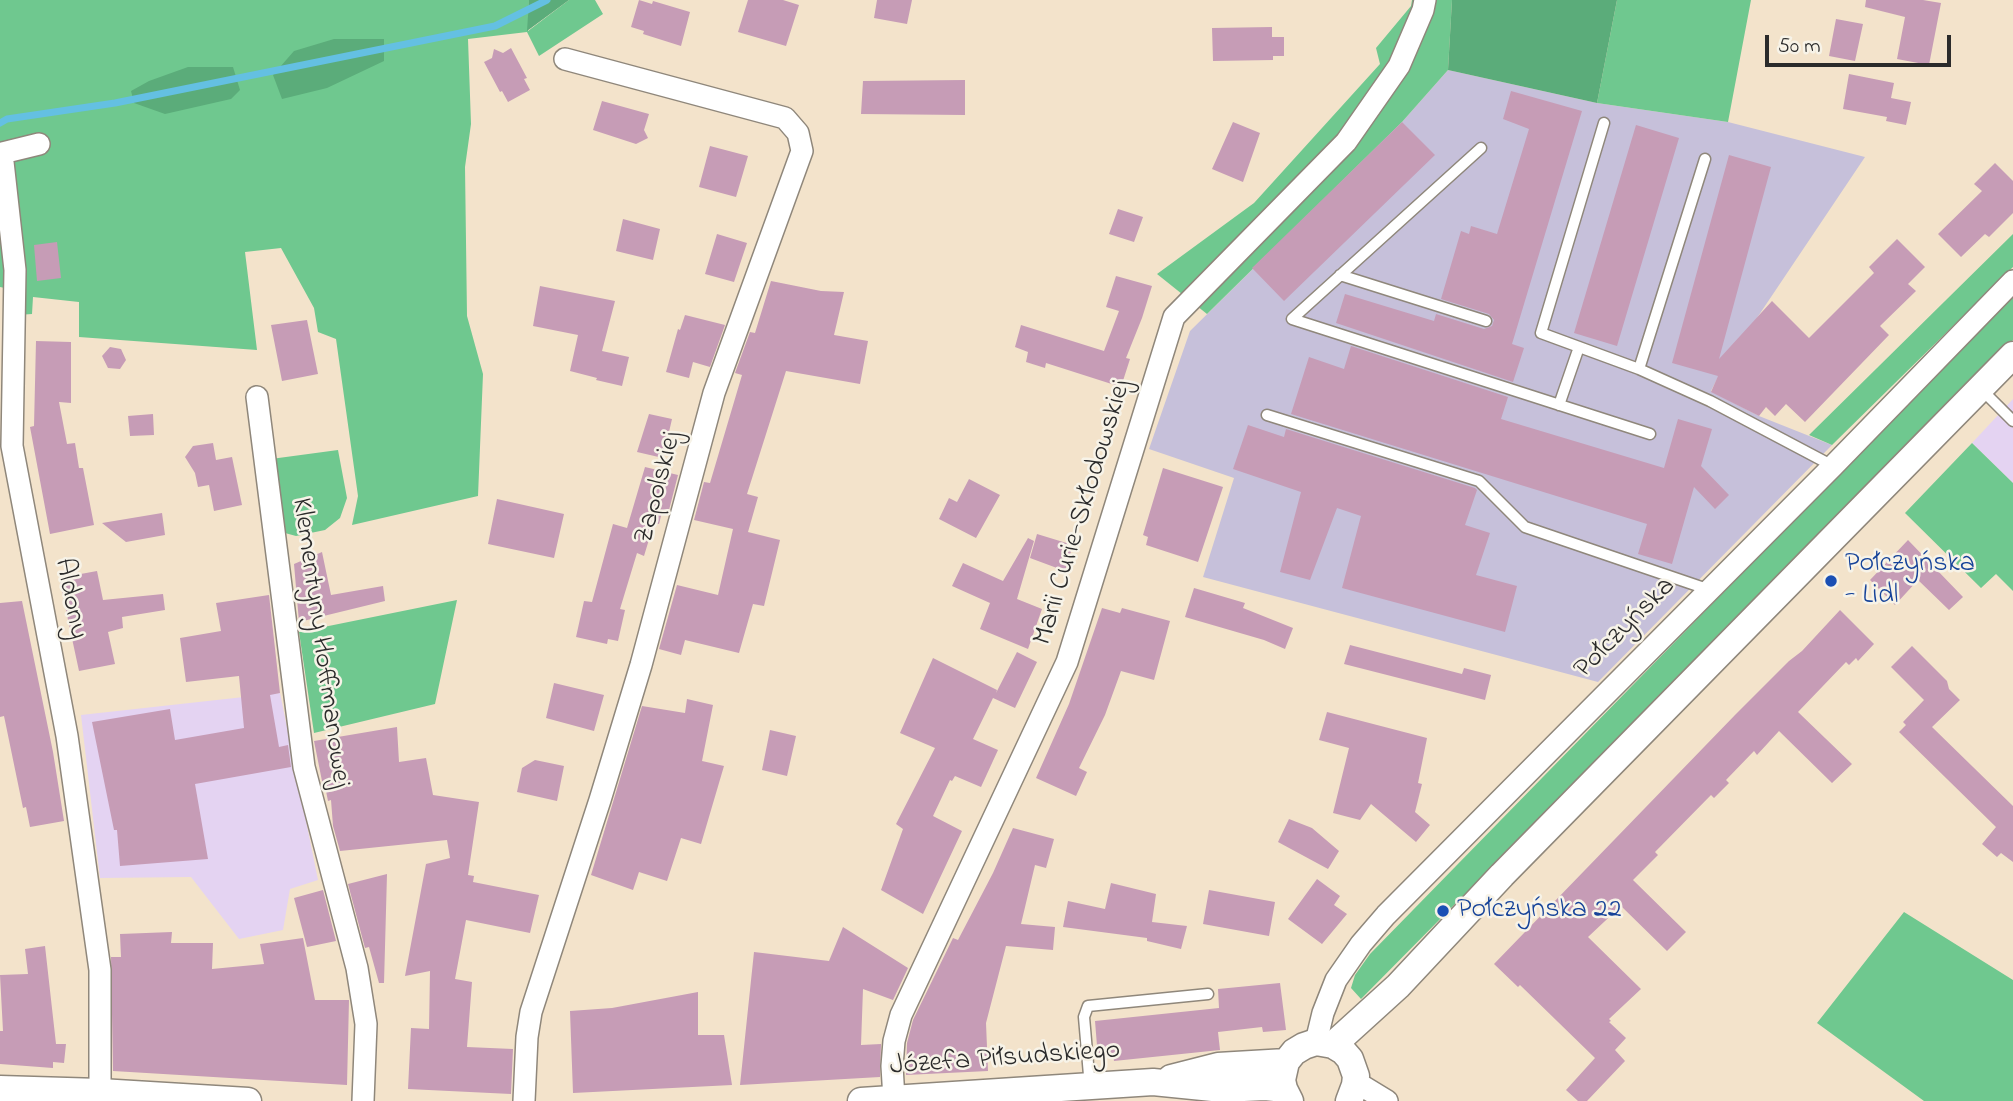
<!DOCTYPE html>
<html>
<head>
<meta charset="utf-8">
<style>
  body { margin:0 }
  #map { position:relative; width:2013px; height:1101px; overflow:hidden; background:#f3e3cb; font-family:"Indie Flower",sans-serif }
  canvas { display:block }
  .scale { position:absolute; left:1765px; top:35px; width:186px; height:32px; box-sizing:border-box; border:4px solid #2b2b2b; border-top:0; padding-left:9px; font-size:21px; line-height:24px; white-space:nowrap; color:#2b2b2b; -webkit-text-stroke:5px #f7f3e8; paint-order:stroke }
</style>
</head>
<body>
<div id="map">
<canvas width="2013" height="1101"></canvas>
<div class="scale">50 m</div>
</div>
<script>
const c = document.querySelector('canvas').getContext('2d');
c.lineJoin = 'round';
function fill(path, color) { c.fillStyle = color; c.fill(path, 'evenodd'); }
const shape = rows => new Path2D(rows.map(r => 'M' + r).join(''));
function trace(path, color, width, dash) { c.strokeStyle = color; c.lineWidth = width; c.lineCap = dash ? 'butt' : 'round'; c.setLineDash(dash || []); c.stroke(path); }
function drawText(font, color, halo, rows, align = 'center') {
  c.font = font + ' "Indie Flower",sans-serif'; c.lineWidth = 5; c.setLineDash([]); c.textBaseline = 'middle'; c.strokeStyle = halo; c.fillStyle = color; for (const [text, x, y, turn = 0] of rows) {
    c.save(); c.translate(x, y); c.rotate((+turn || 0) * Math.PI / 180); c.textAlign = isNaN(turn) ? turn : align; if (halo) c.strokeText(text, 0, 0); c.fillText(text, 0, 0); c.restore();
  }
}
fill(shape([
  [2013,399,2013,483,1972,443],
  [280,693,318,880,290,889,283,930,239,939,191,877,100,878,81,715]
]), '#e4d3f2');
fill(shape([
  [1448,70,1597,103,1728,122,1865,157,1720,373,1711,391,1759,416,1832,445,1598,682,1203,577,1234,478,1149,449,1190,331,1402,122]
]), '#c6c0da');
fill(shape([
  [0,0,529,0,528,31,569,0,595,0,603,14,539,56,527,32,468,39,471,124,465,167,467,316,483,374,478,496,352,525,358,496,336,339,318,332,314,308,281,248,245,252,257,350,79,337,79,302,33,297,32,314,3,316,5,288,0,287],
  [1412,0,1452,0,1448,70,1402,122,1207,314,1157,274,1254,203,1380,64,1376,48,1411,6],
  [1617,0,1751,0,1728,122,1597,103],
  [2013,234,2013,267,1832,445,1809,435],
  [2013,296,2013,340,1361,999,1351,988,1355,975,1370,954],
  [1972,443,2013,483,2013,591,1996,574,1981,588,1905,513],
  [338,450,347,498,340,518,325,530,296,536,285,533,282,526,271,459],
  [457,600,435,704,314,733,299,632],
  [1904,912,2013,980,2013,1101,1924,1101,1817,1023]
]), '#6fc88f');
fill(shape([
  [529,0,569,0,527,31],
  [1452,0,1617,0,1597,103,1448,70],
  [334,39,384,39,384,61,327,88,282,99,273,75,294,51],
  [188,67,233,67,240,90,231,99,165,114,134,103,131,91,149,81]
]), '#5bac7a');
trace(shape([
  [0,123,7,119,115,103,495,26,547,0]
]), '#64c0e2', 7);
fill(shape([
  [639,0,652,4,653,1,690,12,681,46,643,34,644,31,631,27],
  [748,0,783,0,799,5,786,46,738,32],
  [877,0,912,0,907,24,874,18],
  [1866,0,1923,0,1941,3,1929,65,1897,59,1905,17,1865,7],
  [1836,19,1863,24,1855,61,1829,56],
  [1272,27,1272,37,1284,37,1284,56,1273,56,1273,60,1213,61,1212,28],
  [511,48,527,78,524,79,530,90,508,102,502,91,500,92,484,62,492,58,494,49,503,53],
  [1849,74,1894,83,1891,98,1911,102,1906,125,1886,121,1887,117,1843,109],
  [965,80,965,115,861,114,863,81],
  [1511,91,1582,111,1512,344,1524,348,1513,382,1336,323,1345,294,1434,321,1436,314,1484,329,1492,326,1494,320,1489,314,1441,299,1461,231,1469,234,1471,226,1497,234,1529,129,1503,119],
  [602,101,649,114,644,130,648,138,636,144,593,130],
  [1233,122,1260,133,1243,182,1212,169],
  [1402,122,1435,155,1284,301,1252,268],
  [1636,125,1679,138,1617,346,1574,333],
  [710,146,748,156,736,197,699,187],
  [1729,155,1771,167,1719,359,1772,301,1809,338,1874,273,1869,267,1897,239,1925,267,1908,284,1916,291,1880,326,1889,335,1805,422,1786,404,1775,416,1766,407,1759,416,1711,392,1718,376,1672,363],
  [1995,163,2013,181,2013,213,1989,237,1985,234,1961,257,1938,234,1982,191,1974,184],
  [1118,209,1143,217,1134,242,1109,234],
  [623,219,660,229,653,260,616,251],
  [717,234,747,243,734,282,705,274],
  [57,242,61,278,37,281,34,245],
  [1116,276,1152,286,1142,318,1126,358,1130,359,1121,387,1046,363,1045,368,1026,362,1028,352,1015,347,1021,325,1104,351,1119,311,1106,307],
  [771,281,821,291,844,292,834,335,868,341,860,384,786,371,747,494,758,497,748,532,780,540,764,606,753,604,739,653,685,640,681,655,659,649,677,585,718,595,733,529,694,520,704,482,710,483,742,375,735,373,750,332,755,333],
  [540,286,615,301,602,351,629,357,622,386,596,380,597,378,570,371,578,335,533,326],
  [685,315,725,325,710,367,693,362,689,378,666,372,678,329,680,330],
  [307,320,318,374,282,381,271,325],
  [36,341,71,342,71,403,59,402,67,444,75,443,79,468,83,468,94,525,50,534,30,427,34,426],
  [1351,346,1508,397,1501,419,1664,468,1678,419,1712,429,1701,466,1729,495,1715,509,1694,487,1672,564,1638,554,1647,524,1291,414,1309,357,1344,369],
  [110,347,121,349,126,360,120,369,108,368,102,356],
  [153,414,154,435,130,436,128,416],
  [649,414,672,419,663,458,637,452],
  [1248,425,1284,437,1286,429,1475,488,1477,490,1465,525,1490,533,1476,575,1517,586,1505,632,1342,588,1361,516,1337,508,1310,580,1280,572,1301,492,1233,469],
  [213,443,216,460,232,457,242,505,214,511,209,485,198,487,195,473,185,457,193,446],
  [645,467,678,475,668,514,662,512,659,524,654,523,644,556,637,553,620,609,625,610,618,641,608,639,607,644,576,637,584,601,592,602,613,524,627,528],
  [1163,468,1223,487,1198,562,1146,545,1148,537,1143,535],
  [969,479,1000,495,976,538,939,519,949,498,957,502],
  [497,499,564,514,554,558,488,544],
  [162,513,165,535,126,542,102,523],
  [1037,534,1073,545,1065,571,1030,558],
  [1028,538,1034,541,1017,599,1042,609,1028,649,980,629,990,603,952,586,963,563,1003,581],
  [1908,540,1963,597,1949,610,1918,580,1895,605,1870,580],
  [322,552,331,595,383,586,385,601,299,622,294,564],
  [97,571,103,600,163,594,165,610,122,617,123,628,108,632,115,664,79,671,59,578],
  [1194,588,1245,603,1243,608,1293,628,1285,649,1264,640,1185,617],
  [269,595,280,693,270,695,279,747,288,745,291,767,195,784,208,859,120,866,117,830,114,830,92,722,170,709,175,740,244,728,239,676,186,682,180,638,221,631,216,603],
  [22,601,53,752,64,821,30,827,26,807,23,808,4,716,0,717,0,603],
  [1102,608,1120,613,1122,608,1170,621,1154,680,1121,671,1105,715,1079,768,1087,772,1076,796,1036,778,1069,704],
  [1840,610,1874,644,1858,661,1856,658,1849,665,1846,662,1798,712,1852,764,1832,783,1779,731,1757,755,1754,751,1726,780,1729,783,1714,798,1711,795,1655,852,1658,855,1633,880,1686,932,1667,951,1621,906,1588,937,1641,989,1609,1019,1611,1021,1609,1022,1626,1038,1615,1050,1625,1061,1587,1101,1578,1101,1566,1090,1595,1058,1520,985,1518,987,1494,964,1735,715,1789,661,1802,651],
  [1350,645,1462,674,1464,668,1491,675,1485,700,1344,664],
  [1912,646,1947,681,1949,689,1960,700,1932,727,2013,806,2013,862,2001,853,1997,857,1982,844,1996,827,1899,732,1906,725,1903,722,1924,700,1891,667],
  [1017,652,1037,662,1015,708,993,698,973,739,998,750,981,787,955,776,952,781,950,780,933,816,962,831,923,914,881,890,903,829,896,824,935,748,900,733,933,658,997,690,996,693],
  [554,683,604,695,594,731,546,718],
  [687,699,713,705,702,761,724,766,701,844,681,838,667,881,639,872,633,890,591,875,642,706,685,713],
  [1327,712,1427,738,1418,783,1422,784,1415,812,1430,825,1416,842,1371,804,1360,820,1333,813,1349,748,1319,740],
  [397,727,399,762,426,758,433,795,479,802,468,875,474,876,473,882,539,895,530,933,466,920,455,979,472,982,467,1047,513,1049,511,1094,408,1089,411,1028,429,1029,430,971,405,976,426,864,450,858,447,840,340,851,333,826,331,800,328,801,325,786,323,786,314,741],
  [770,730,796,736,787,776,762,770],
  [535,760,564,766,557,801,517,792,522,768],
  [1289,819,1312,828,1339,851,1328,869,1278,842],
  [1013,828,1054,839,1046,868,1035,865,1021,924,1055,927,1053,950,1006,946,986,1023,988,1071,906,1075,907,1043,913,1020,953,938,958,940,993,873],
  [387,874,384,983,379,983,369,947,365,948,348,884],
  [1317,879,1340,896,1334,905,1347,914,1322,944,1288,919],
  [1111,883,1156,894,1152,922,1187,926,1181,949,1147,941,1147,938,1063,927,1068,901,1105,909],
  [323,890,336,941,307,947,294,898],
  [1209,890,1275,902,1269,936,1203,924],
  [843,927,908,968,893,1000,863,989,861,1045,881,1044,880,1077,740,1085,754,952,829,961],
  [172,932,171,943,213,943,212,969,264,964,260,944,303,938,315,1000,349,1000,347,1085,113,1071,111,957,121,957,120,934],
  [45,946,56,1044,66,1044,64,1063,53,1062,53,1068,0,1064,0,1031,3,1031,0,975,28,974,25,949],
  [1280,983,1286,1030,1263,1032,1262,1027,1218,1032,1220,1050,1114,1061,1113,1056,1098,1058,1095,1021,1219,1008,1218,989],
  [698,992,698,1035,724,1035,732,1085,573,1093,570,1011,612,1008]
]), '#c69cb6');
const service = shape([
  [1604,123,1541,333,1639,369,1710,401,1833,466],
  [1481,148,1292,319,1650,434],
  [1340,275,1486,321],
  [1639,369,1705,159],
  [1980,388,2013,421],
  [1559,405,1579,347],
  [1267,415,1479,481,1525,527,1710,590],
  [1090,1087,1084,1017,1088,1006,1208,994]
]);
const minor = shape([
  [39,144,2,153,15,270,12,446,67,736,100,970,100,1092],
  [257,397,304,767,357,968,366,1024,363,1101],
  [1316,1042,1323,1013,1336,980,1361,944,1386,915,1833,466,2013,281],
  [1355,1085,1364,1087,1387,1101],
  [894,1099,892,1066,894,1041,901,1015,1067,662,1174,317,1346,142,1399,66,1423,10,1425,0],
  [524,1101,527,1037,531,1012,600,800,641,665,714,393,802,151,798,133,785,118,565,59]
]);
const tertiary = shape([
  [1333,1045,1398,986,1502,875,2013,355],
  [1171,1078,1218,1066,1286,1062],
  [0,1089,100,1092,248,1101],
  [861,1101,1153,1082,1222,1089,1265,1087,1284,1089],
  [1290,1101,1284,1089,1282,1080,1286,1062,1294,1052,1304,1046,1316,1042,1333,1045,1343,1051,1350,1059,1356,1076,1355,1085,1349,1101]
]);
trace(service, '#8f877b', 13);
trace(minor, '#8f877b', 24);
trace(tertiary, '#8f877b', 29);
trace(service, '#fff', 10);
trace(minor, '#fff', 21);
trace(tertiary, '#fff', 26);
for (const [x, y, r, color] of [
  [1831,581,7,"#1a4fb4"],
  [1443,911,7,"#1a4fb4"]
]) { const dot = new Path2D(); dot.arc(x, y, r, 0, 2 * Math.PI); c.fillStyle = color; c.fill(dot); trace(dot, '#f7f3e8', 2.5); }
drawText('28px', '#2b2b2b', '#f7f3e8', [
  ["Zapolskiej",660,488,-75],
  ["Marii Curie-Skłodowskiej",1084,513,-73],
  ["Aldony",69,599,79],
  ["Połczyńska",1626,629,-45],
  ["Klementyny Hoffmanowej",319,643,82],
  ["Józefa Piłsudskiego",1005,1060,-4]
]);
drawText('28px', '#164399', '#f7f3e8', [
  ["Połczyńska",1845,565],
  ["- Lidl",1845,597],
  ["Połczyńska 22",1457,911]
], 'left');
</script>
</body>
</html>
